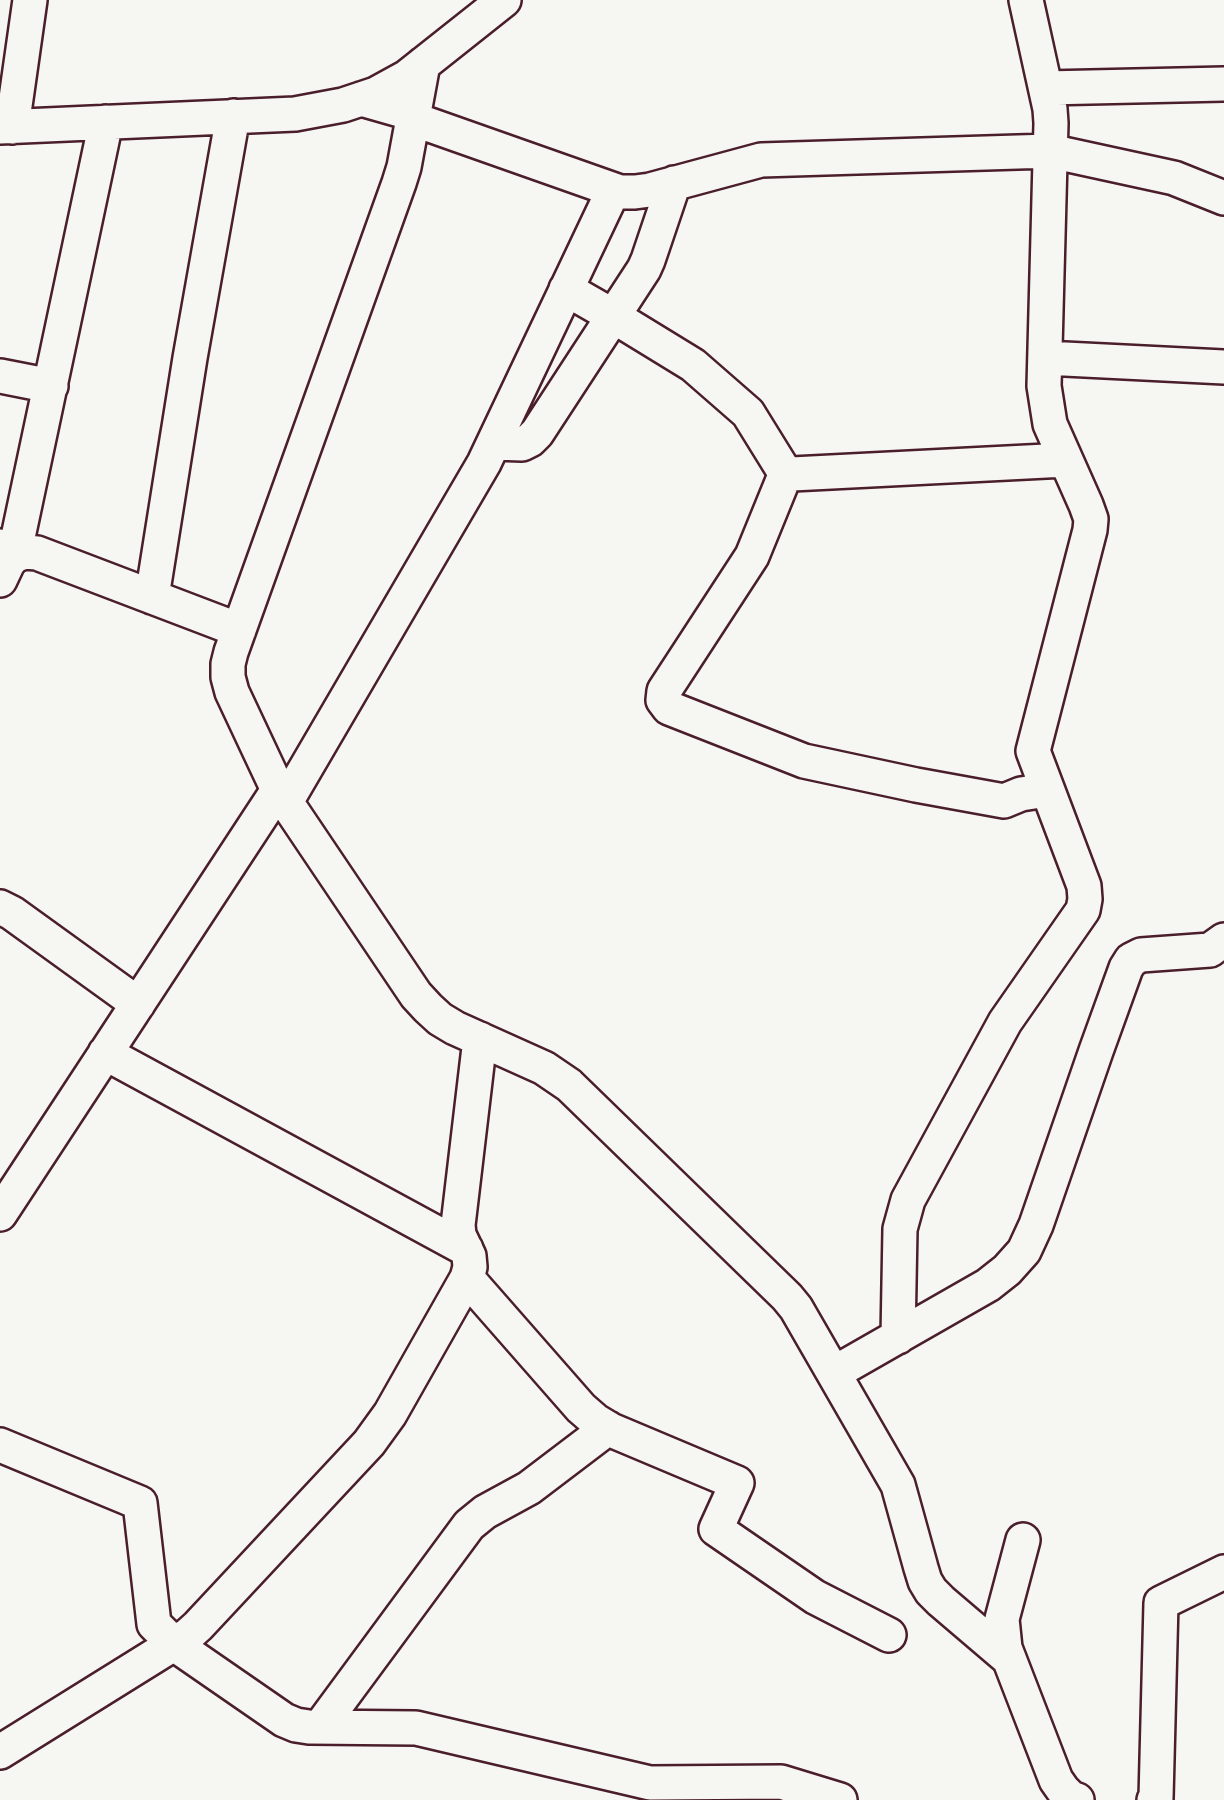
<!DOCTYPE html>
<html>
<head>
<meta charset="utf-8">
<style>
  body { margin:0 }
  canvas { display:block; background:#f6f6f2 }
</style>
</head>
<body>
<canvas width="1224" height="1800"></canvas>
<script>
const c = document.querySelector('canvas').getContext('2d');
c.lineJoin = 'round';
const shape = rows => new Path2D(rows.map(r => 'M' + r).join(''));
function trace(path, color, width, dash) { c.strokeStyle = color; c.lineWidth = width; c.lineCap = dash ? 'butt' : 'round'; c.setLineDash(dash || []); c.stroke(path); }
const minor = shape([
  [423,64,404,167,399,183,231,652,228,664,228,677,232,692,278,790,416,995,428,1008,440,1019,455,1028,544,1068,569,1085,787,1297,796,1308,898,1485,921,1568,925,1581,931,1591,941,1601,1009,1659],
  [1046,88,1224,84],
  [361,99,403,111,413,119,620,192,635,192,650,190,761,160,1050,151,1174,178,1224,198],
  [0,127,295,114,343,105,376,94,407,77,504,0],
  [12,127,30,0],
  [566,289,613,316,693,365,748,413,787,476],
  [1045,358,1224,367],
  [0,376,51,386],
  [494,443,522,444,530,440,537,433,644,269,648,260,674,183],
  [0,546,14,556,106,122],
  [0,580,8,563,14,556,25,552,37,553,239,630],
  [152,597,190,358,233,116],
  [1047,790,1021,794,1004,801,916,785,804,761,669,708,663,700,664,691,752,556,783,480,787,476,792,474,1066,460],
  [286,802,484,463,613,191],
  [0,907,12,913,138,1004],
  [105,1053,466,1249],
  [0,1214,278,790],
  [467,1278,581,1408,596,1421,611,1430,737,1483,716,1529,815,1597,889,1635],
  [898,1337,900,1229,908,1200,1005,1022,1083,910,1085,899,1084,886,1033,751,1090,530,1091,519,1086,505,1050,424,1044,386,1051,123,1050,109,1026,0],
  [834,1373,988,1285,1007,1270,1024,1251,1036,1225,1096,1051,1126,968,1131,960,1141,955,1210,950,1224,940],
  [0,1445,140,1503,154,1624,174,1644,284,1720,296,1725,309,1727,416,1728,650,1783,781,1782,840,1800],
  [1023,1540,1002,1619,1005,1648,1056,1780,1063,1790,1071,1798,1077,1800],
  [320,1727,469,1525,485,1512,529,1488,608,1428],
  [0,1752,188,1635,198,1626,369,1443,390,1414,467,1278,470,1267,469,1256,459,1235,458,1225,480,1039],
  [1154,1800,1156,1798,1161,1603,1224,1572]
]);
trace(minor, '#4a1f2b', 38);
trace(minor, '#f6f6f2', 33);
</script>
</body>
</html>
